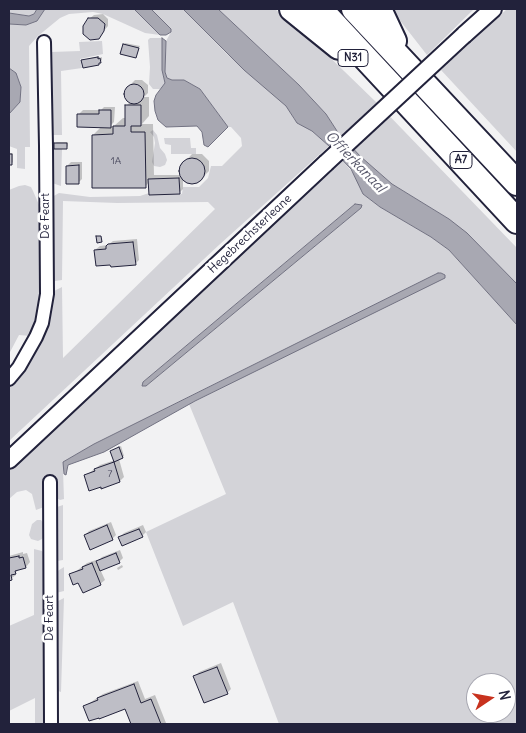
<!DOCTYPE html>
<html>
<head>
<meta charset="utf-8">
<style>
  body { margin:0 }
  #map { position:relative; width:526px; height:733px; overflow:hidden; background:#f2f2f3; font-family:Delius,sans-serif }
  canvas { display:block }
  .frame { position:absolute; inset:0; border:10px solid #22223b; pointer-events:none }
  .north { position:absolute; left:466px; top:673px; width:50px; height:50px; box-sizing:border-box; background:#fff; border:1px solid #a7a7b1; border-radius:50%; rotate:78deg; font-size:14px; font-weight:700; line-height:20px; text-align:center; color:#22223b }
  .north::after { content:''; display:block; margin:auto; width:18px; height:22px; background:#c8321e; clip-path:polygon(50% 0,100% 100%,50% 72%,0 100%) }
</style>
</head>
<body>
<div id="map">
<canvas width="526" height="733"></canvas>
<div class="frame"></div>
<div class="north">N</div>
</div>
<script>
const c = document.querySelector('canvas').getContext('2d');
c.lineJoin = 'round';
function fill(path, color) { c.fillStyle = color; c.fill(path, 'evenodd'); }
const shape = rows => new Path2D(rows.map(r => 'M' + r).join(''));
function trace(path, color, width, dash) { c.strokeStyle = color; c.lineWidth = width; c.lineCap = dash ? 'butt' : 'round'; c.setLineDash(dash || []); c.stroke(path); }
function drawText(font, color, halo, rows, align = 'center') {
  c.font = font + ' Delius,sans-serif'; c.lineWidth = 5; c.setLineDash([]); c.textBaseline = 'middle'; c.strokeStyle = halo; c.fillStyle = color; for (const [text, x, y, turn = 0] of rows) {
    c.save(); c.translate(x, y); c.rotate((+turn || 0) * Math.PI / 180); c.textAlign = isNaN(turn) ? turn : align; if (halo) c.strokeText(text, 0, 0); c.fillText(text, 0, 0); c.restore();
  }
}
fill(shape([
  [9,9,37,9,33,15,29,16,9,13],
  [45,9,134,9,160,35,145,33,103,14,93,12,69,14,60,18,38,36,29,46,30,147,25,147,25,169,17,168,17,149,9,146,9,114,20,102,21,87,16,73,9,68,9,24,18,25,37,21],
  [151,9,183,9,227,54,287,106,294,119,312,131,329,146,219,245,9,441,9,388,21,374,40,342,52,292,62,287,63,358,215,209,208,202,117,203,63,201,62,280,55,281,52,280,52,197,59,193,90,197,140,196,149,193,182,194,183,187,199,187,208,178,211,166,222,166,242,146,241,138,231,127,228,127,200,89,184,80,172,80,167,78,165,72,166,41,171,32,171,29],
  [218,9,275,9,313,41,376,102,517,248,517,284,449,219,392,184,360,156,337,131,326,114,299,85],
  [391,9,474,9,427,55],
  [507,9,517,9,517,152,441,70],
  [150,38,162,38,162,70,165,83,160,89,153,89,149,84,150,67,148,40],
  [102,41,103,54,80,59,82,68,61,71,62,135,52,135,51,52,80,51,79,42],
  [153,130,157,135,160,148,165,154,167,160,165,165,160,167,154,166,152,162,155,143,154,137,150,132],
  [164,138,190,138,191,148,196,148,196,154,171,154,171,145,165,144],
  [51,143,54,143,54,149,62,149,61,186,52,183],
  [343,161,358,179,363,194,380,207,431,237,449,250,517,325,517,724,279,724,233,602,183,626,146,532,226,494,189,404,445,275,441,273,192,395,94,444,65,461,63,471,64,499,60,500,54,496,54,477,45,476,44,507,36,510,32,494,26,490,17,492,9,499,9,470],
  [355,204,362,205,361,208,146,386,143,382],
  [476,683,506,683,506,713,476,713],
  [25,185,31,187,33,191,40,207,42,292,38,314,31,336,19,335,9,354,9,190,19,186],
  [63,505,63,560,57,561,55,558,54,511,57,507],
  [37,520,41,520,44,524,45,535,42,539,38,541,31,539,29,535,32,524],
  [34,549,42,551,45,555,46,724,35,724,35,698,9,711,9,626,34,615],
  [64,567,64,591,56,593,56,572],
  [64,598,61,692,55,690,54,606,58,601]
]), '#d3d3d8');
const water = shape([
  [37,9,45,9,37,21,26,25,9,24,9,13,29,16,34,14,37,9],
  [134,9,151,9,171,29,171,32,166,35,160,35,134,9],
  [183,9,218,9,299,85,326,114,337,131,360,156,392,184,449,219,467,233,517,284,517,325,449,250,431,237,380,207,363,194,351,169,329,146,312,131,297,123,286,106,244,70,183,9],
  [162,38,166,41,165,72,167,78,172,80,184,80,200,89,228,127,208,147,204,145,202,132,197,126,166,127,158,120,155,111,154,101,156,95,165,83,162,70,162,38],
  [9,68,16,73,21,87,20,102,9,114,9,68],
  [355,204,362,205,361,208,146,386,142,386,143,382,355,204],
  [438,273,441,273,445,275,445,278,195,401,104,452,68,465,66,475,64,474,63,462,94,444,438,273]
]);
fill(water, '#a8a8b2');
trace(water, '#727282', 1);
fill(shape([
  [103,14,108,19,108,26,98,38,89,19,94,15],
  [125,43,140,46,135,57,124,44],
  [99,56,99,58,102,57,102,60,98,64,83,60],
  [135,80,142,80,148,85,148,93,144,97,149,97,149,116,142,124,153,124,154,175,181,175,181,166,192,154,202,154,209,161,209,171,197,183,188,183,183,178,183,189,179,193,149,182,145,187,93,135,102,126,79,114,83,110,101,110,104,107,115,107,114,122,110,126,114,126,123,118,126,118,126,106,130,102,125,98,125,90],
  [57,142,68,142,68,146,66,148,55,143],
  [9,153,13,153,13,162,11,164,9,164],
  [71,162,82,162,82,179,78,183,67,166],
  [137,239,139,260,135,264,95,250,100,246,108,245,113,241],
  [121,446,124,456,119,459,124,477,120,481,85,476,100,465,115,460,112,451],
  [111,522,116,535,112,539,85,535,89,531],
  [143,525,146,532,142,536,120,537,124,533],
  [120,550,123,558,119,562,100,569,105,580,100,584,79,581,71,575,87,563,96,560,97,562,102,557],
  [23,552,23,554,27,553,30,562,26,567,20,568,15,573,16,575,9,580,9,556],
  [122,565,123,567,118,570,117,568],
  [221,663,231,689,227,693,195,676,199,672],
  [138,681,145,699,155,695,166,723,165,724,133,724,126,708,85,706,103,694]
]), '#0003');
const building = shape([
  [88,18,98,18,105,24,104,31,99,39,90,40,83,34,83,26,88,18],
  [123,44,139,48,136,58,120,54,123,44],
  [98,57,98,59,100,58,101,63,99,63,99,65,83,68,81,60,98,57],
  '124 94a10 10 0 1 1 20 0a10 10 0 1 1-20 0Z',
  [125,105,141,105,141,126,131,126,131,132,145,132,146,188,92,188,92,135,113,134,113,126,125,126,125,105],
  [99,110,111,110,111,128,77,127,77,114,99,114,99,110],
  [54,143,67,143,67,149,54,149,54,143],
  [9,154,12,154,12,165,9,165,9,154],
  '179 171a13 13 0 1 1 26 0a13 13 0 1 1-26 0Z',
  [79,165,79,184,66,184,66,166,79,165],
  [179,178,180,194,149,195,148,179,179,178],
  [96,236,101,236,102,242,97,243,96,236],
  [133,242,136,265,111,267,110,265,96,266,94,250,106,249,106,246,108,244,133,242],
  [119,447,123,458,114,462,110,451,119,447],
  [114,462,120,482,101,489,101,487,89,491,84,475,95,471,94,469,114,462],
  [107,525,113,540,90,550,84,535,107,525],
  [139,529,143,537,122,546,118,537,139,529],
  [116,553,120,563,100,571,96,561,116,553],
  [19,556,19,558,23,557,26,568,15,571,16,574,11,575,12,580,9,581,9,558,19,556],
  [92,563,101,585,83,593,78,583,73,585,69,574,83,569,82,567,92,563],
  [217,667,228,694,204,703,193,676,217,667],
  [134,684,141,703,151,699,161,724,131,724,125,709,99,719,99,718,89,721,83,706,98,700,97,698,134,684]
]);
fill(building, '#bebec6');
trace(building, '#22223b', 1);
const minor = shape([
  [9,379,19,367,36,337,42,323,47,294,46,146,44,42],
  [50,482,51,724]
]);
const tertiary = shape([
  [464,35,493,9],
  [9,460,326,163]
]);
const motorway = shape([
  [292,9,339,47],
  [320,9,517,221],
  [354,9,517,183],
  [379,9,394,41]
]);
trace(minor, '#22223b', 16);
trace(tertiary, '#22223b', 20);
trace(motorway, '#22223b', 28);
trace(minor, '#fff', 12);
trace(tertiary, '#fff', 16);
trace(motorway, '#fff', 24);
const tertiaryBridge = shape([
  [326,163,464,35]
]);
trace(tertiaryBridge, '#22223b', 20, []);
trace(tertiaryBridge, '#fff', 16);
drawText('10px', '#49495e', null, [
  ["1A",116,161],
  ["7",110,474]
]);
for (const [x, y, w] of [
  [353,58,30],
  [461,160,22]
]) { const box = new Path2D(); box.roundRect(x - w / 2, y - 8.5, w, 17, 4); c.fillStyle = '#fff'; c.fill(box); trace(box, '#22223b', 1); }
drawText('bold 11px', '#22223b', null, [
  ["N31",353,58],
  ["A7",461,160]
]);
drawText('12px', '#22223b', '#fff', [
  ["De Feart",46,216,-90],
  ["Hegebrechsterleane",250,234,-43],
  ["De Feart",50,618,-90]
]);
drawText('italic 14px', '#58586b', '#fff', [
  ["Offierkanaal",355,162,46]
]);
</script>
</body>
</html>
